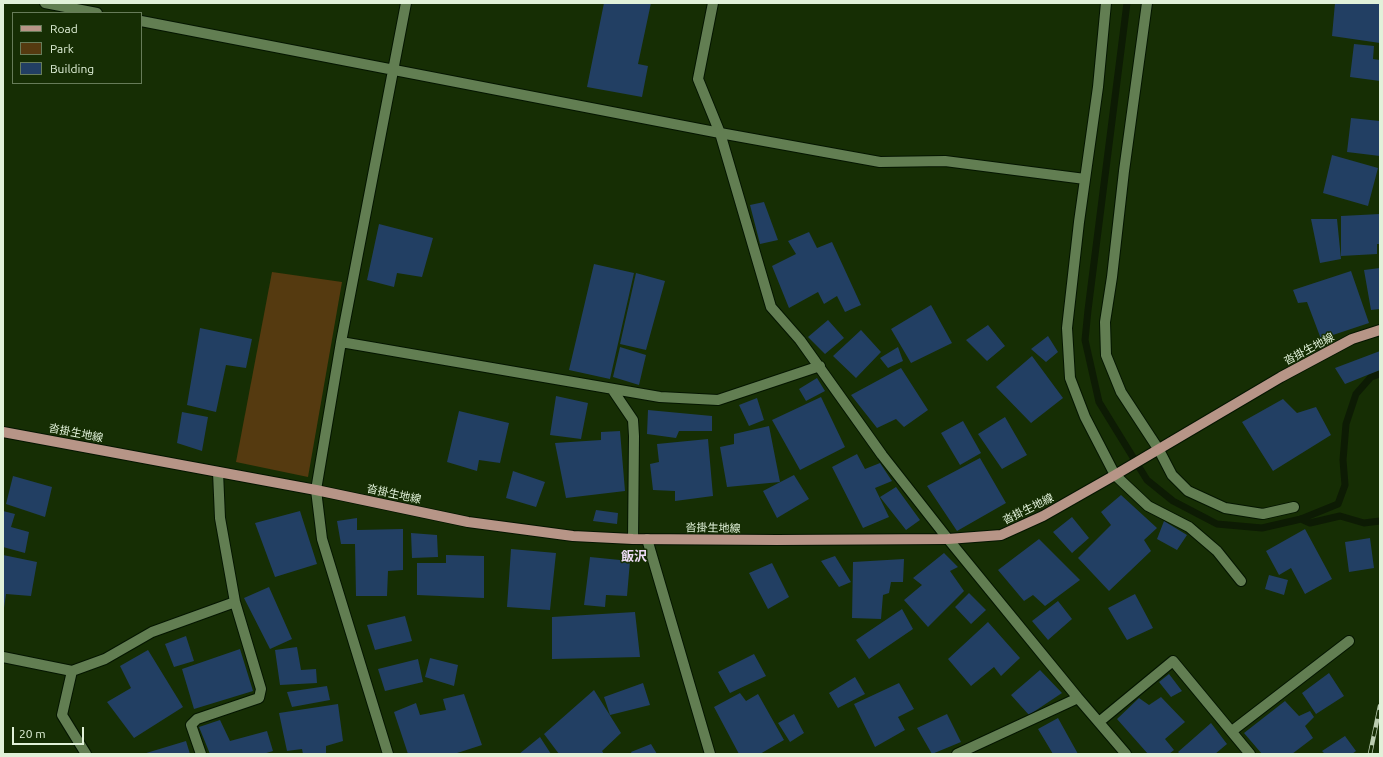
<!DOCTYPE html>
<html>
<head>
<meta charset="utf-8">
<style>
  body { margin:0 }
  #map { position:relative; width:1383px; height:757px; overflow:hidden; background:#162e04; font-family:Ubuntu,sans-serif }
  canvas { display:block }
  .frame { position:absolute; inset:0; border:4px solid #e1f1d9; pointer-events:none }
  .legend { position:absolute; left:12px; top:12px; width:130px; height:72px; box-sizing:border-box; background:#162e04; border:1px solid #677c59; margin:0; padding:5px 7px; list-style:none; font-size:12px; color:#e1f1d9 }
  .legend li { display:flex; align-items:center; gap:8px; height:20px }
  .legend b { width:20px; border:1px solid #677c59 }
  .scale { position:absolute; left:12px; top:727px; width:72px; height:18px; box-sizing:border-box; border:2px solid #e1f1d9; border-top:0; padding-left:5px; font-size:12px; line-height:14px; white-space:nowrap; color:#e1f1d9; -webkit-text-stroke:3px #162e04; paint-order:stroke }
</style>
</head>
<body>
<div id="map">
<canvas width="1383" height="757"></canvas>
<div class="frame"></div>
<ul class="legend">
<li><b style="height:5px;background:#b79587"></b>Road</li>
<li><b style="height:11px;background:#553a10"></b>Park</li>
<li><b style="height:11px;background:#223f63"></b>Building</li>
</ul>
<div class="scale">20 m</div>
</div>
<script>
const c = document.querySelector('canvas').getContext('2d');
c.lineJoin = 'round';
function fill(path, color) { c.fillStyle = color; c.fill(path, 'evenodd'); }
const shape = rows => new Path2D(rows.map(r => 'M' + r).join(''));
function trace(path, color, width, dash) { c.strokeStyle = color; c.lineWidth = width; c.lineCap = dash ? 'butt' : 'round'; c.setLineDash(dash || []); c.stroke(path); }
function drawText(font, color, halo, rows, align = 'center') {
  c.font = font + ' Ubuntu,"Noto Sans JP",sans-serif'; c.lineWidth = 3; c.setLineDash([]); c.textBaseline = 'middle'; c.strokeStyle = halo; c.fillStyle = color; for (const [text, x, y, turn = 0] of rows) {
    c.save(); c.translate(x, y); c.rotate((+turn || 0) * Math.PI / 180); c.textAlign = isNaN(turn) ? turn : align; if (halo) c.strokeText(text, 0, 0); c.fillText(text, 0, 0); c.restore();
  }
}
fill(shape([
  [272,272,342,282,308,477,236,462]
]), '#553a10');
trace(shape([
  [1127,3,1088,310,1085,340,1099,402,1147,480,1173,501,1217,524,1262,528,1301,519,1338,504,1345,485,1343,460,1346,424,1356,394,1371,377,1380,374],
  [1301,519,1310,523,1340,516,1364,523,1380,521]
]), '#0d1b04', 7);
fill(shape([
  [604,3,651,3,638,64,648,66,642,97,587,87],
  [1335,3,1380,3,1380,43,1332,36],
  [1354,44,1374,46,1373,59,1380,60,1380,81,1350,77],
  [1351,118,1380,121,1380,156,1347,152],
  [1332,155,1378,168,1368,206,1323,193],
  [764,202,778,240,760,244,750,205],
  [1380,214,1380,244,1377,244,1377,254,1341,256,1341,216],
  [1311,219,1337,219,1341,259,1320,263],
  [379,224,433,238,422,277,397,273,394,287,367,280],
  [809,232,817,248,832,242,861,305,845,312,837,296,824,304,818,292,789,308,772,266,796,254,788,241],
  [594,264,634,273,610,379,569,370],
  [1380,268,1380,309,1371,310,1364,270],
  [1351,271,1369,323,1321,339,1307,302,1298,303,1293,290],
  [636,273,665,281,646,350,620,344],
  [931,305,952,343,911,363,891,329],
  [828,320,844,338,825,354,808,337],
  [988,325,1005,346,987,361,966,340],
  [200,328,252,339,246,368,226,365,216,412,187,405],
  [861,330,881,352,856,378,833,356],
  [1048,336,1058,352,1046,362,1031,349],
  [620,347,646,355,639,385,613,377],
  [898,347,903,361,888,368,880,358],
  [1380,351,1380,370,1345,384,1335,368],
  [1032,356,1063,398,1031,423,996,387],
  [901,368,928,410,904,427,896,419,877,428,851,395],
  [817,378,825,391,806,401,799,389],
  [556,396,588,403,581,439,550,435],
  [821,397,845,447,800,470,772,420],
  [757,398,764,420,749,426,739,405],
  [1283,399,1297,413,1316,407,1331,435,1273,471,1242,422],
  [648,410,712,416,712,431,679,431,676,438,647,434],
  [459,411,509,423,500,463,479,460,477,471,447,462],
  [182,412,208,417,202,451,177,443],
  [1005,417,1027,455,1002,469,978,434],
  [963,421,981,453,960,465,941,433],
  [769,426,780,482,727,487,720,447,734,444,734,434],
  [620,431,625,491,566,498,555,443,601,440,601,432],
  [708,439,713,496,675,501,675,491,653,490,650,464,659,462,657,444],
  [857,454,865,469,880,463,892,481,875,488,889,517,863,528,832,467],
  [980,458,1006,503,957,531,927,486],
  [513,471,545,482,536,507,506,498],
  [794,475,809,499,777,518,763,491],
  [13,476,52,487,45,517,6,504],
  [896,487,920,520,906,530,880,497],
  [1121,495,1157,528,1144,540,1151,551,1109,591,1078,558,1111,525,1101,512],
  [596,510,618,513,617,524,593,521],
  [3,511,15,514,11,527,29,532,25,553,3,547],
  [300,511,317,564,275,577,255,523],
  [1072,517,1089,538,1072,553,1053,532],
  [357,518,357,530,403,529,403,570,388,571,387,596,356,596,355,544,341,544,337,521],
  [1164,521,1187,535,1177,550,1157,539],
  [1305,529,1332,579,1305,594,1291,568,1279,575,1266,551],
  [411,533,437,535,438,557,412,558],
  [1370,538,1374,568,1349,572,1345,542],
  [1039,539,1080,580,1045,606,1033,595,1024,601,998,570],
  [511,549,556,553,550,610,507,607],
  [944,553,958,567,950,571,964,591,928,627,904,600,922,585,913,578],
  [3,555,37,562,31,596,6,594,4,608],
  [446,555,484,556,484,598,417,595,417,563,446,563],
  [835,556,851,582,839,587,821,561],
  [590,557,630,561,627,596,606,595,605,607,584,605],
  [904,559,903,582,891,582,889,593,883,595,881,619,852,618,853,562],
  [772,563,789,597,768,609,749,573],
  [1269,575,1288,580,1284,595,1265,589],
  [269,587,292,639,270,649,244,598],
  [969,593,986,610,971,624,955,607],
  [1135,594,1153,628,1127,640,1108,608],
  [1058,601,1072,619,1048,640,1032,621],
  [902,609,913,629,869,659,856,640],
  [635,612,640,657,552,659,552,617],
  [405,616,412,641,375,650,367,625],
  [988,622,1020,658,1001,676,994,667,971,686,948,659],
  [186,636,194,661,174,667,165,644],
  [297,647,301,670,316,669,317,683,280,685,275,650],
  [240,649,253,691,194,709,182,669],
  [148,650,183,707,134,738,107,702,131,688,120,666],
  [754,654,766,676,730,693,718,672],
  [430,658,458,665,454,686,425,677],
  [418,659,423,682,385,691,378,669],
  [1040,670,1062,693,1029,715,1011,695],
  [1329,673,1344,696,1316,714,1302,693],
  [1169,674,1182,691,1171,697,1159,682],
  [855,677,865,694,838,708,829,693],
  [643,683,650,705,610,715,604,697],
  [899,683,914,709,898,717,905,730,875,747,854,704],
  [327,686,330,700,292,707,287,692],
  [594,690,621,733,602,751,604,754,559,754,544,734],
  [740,693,746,701,758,694,784,740,760,754,739,754,714,707],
  [464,694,482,745,454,754,408,754,394,712,416,703,420,715,446,710,443,699],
  [1161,697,1185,722,1165,739,1174,750,1169,754,1148,754,1117,719,1139,698,1149,705],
  [1285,701,1299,716,1310,711,1314,717,1305,726,1313,738,1292,754,1262,754,1244,733],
  [338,704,343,741,326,746,326,754,303,754,302,749,287,751,279,713],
  [794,714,804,733,790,742,778,723],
  [947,714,961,742,932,754,917,728],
  [1058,718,1078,754,1053,754,1038,729],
  [220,720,230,741,267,731,273,751,263,754,210,754,199,727],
  [1211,723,1227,744,1215,754,1180,754,1178,752],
  [1345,736,1356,751,1352,754,1325,754,1322,751],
  [540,737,551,754,519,754],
  [186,741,190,754,143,754],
  [651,744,657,754,632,754,631,752]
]), '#223f63');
const minor = shape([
  [45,3,97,13],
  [713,3,698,79,720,133,771,307,800,340,882,455,948,539,1078,698,1126,754],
  [1106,3,1098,87,1079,222,1067,328,1070,378,1085,417,1115,475,1148,506,1189,527,1217,551,1241,581],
  [1147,3,1124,171,1112,277,1105,322,1106,355,1121,392,1159,450,1172,475,1188,491,1225,508,1263,514,1294,507],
  [141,21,720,133,880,162,945,161,1085,179],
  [341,342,660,397,718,400,820,366],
  [612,389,633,420,634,436,633,539],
  [647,539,710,754],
  [3,657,72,671,105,659,152,632,235,602,220,518,218,472],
  [72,671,62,715,86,754],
  [1099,722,1173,661,1250,754],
  [1232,731,1349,641],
  [201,754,191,725,197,719,259,698,261,689,235,602],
  [388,754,322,539,316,490,341,342,406,3],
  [957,754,1078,698]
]);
const major = shape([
  [3,432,316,490,468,522,573,536,633,539,777,540,948,539,1001,535,1043,516,1115,475,1281,377,1352,339,1380,330]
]);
trace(minor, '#041500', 12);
trace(major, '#041500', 12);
trace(minor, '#627e52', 10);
trace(major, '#b79587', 10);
const rail = shape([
  [1370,754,1380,706]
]);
trace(rail, '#bbcdb1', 4.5);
trace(rail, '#162e04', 3, [9]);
drawText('11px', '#e1f1d9', '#162e04', [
  ["沓掛生地線",1309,349,-28],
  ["沓掛生地線",76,433,11],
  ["沓掛生地線",394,494,12],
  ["沓掛生地線",1028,509,-26],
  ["沓掛生地線",713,528,1]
]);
drawText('bold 13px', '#efddf7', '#162e04', [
  ["飯沢",634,557]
]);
</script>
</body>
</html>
